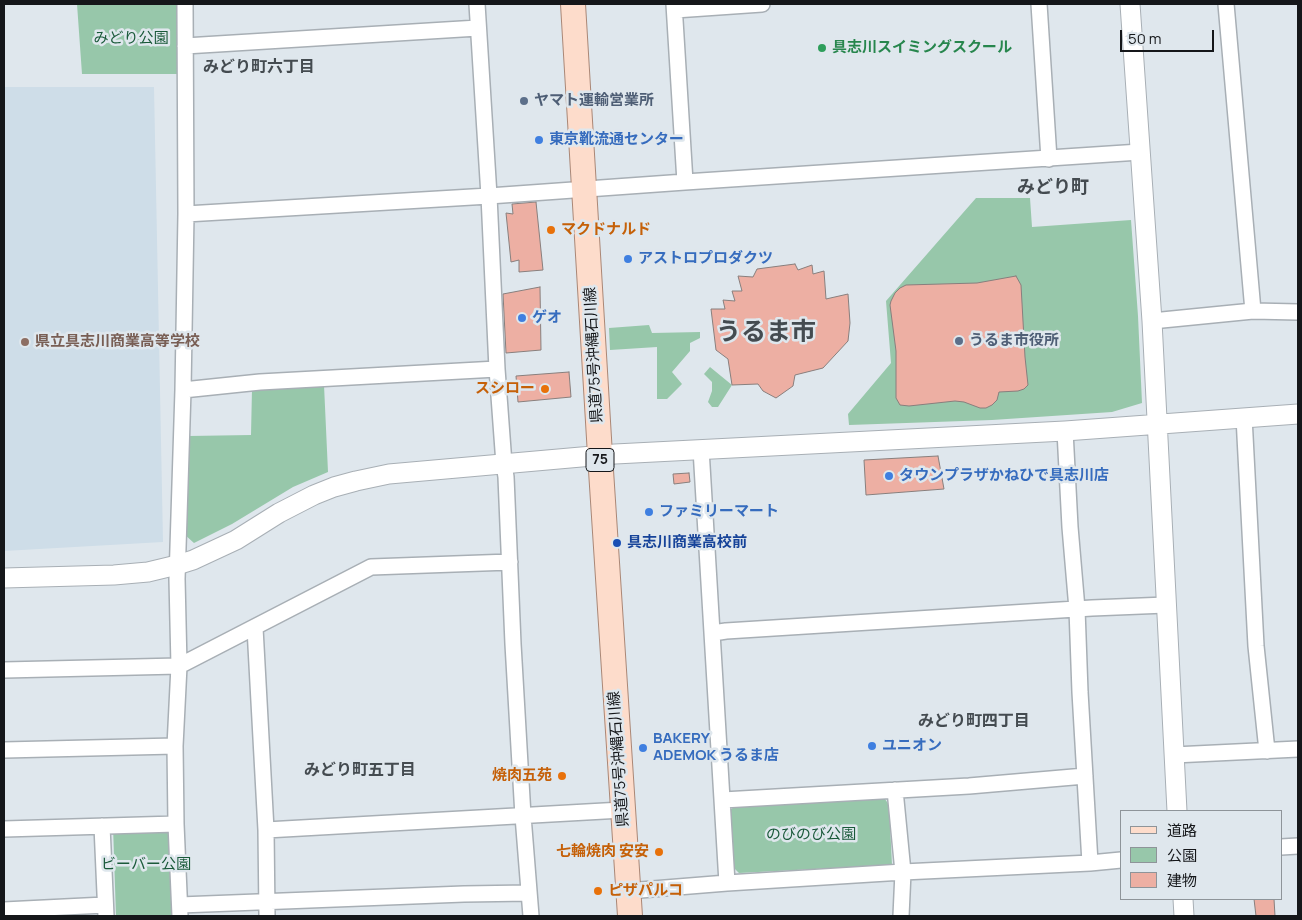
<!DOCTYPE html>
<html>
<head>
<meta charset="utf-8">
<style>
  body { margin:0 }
  #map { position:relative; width:1302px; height:920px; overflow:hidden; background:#dfe7ed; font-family:Manrope,"Noto Sans JP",sans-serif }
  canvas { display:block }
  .frame { position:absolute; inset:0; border:5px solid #15171a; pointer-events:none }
  .legend { position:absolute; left:1120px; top:810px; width:162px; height:90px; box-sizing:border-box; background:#dfe7ed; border:1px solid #8e9499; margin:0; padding:6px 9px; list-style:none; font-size:15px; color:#15171a }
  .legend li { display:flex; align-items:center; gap:10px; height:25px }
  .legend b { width:25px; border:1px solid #8e9499 }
  .scale { position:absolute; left:1120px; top:30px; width:94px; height:22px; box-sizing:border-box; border:2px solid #15171a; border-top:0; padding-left:6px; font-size:15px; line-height:18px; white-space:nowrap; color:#15171a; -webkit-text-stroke:4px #dfe7ed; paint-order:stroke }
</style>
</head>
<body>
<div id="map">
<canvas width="1302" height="920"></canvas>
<div class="frame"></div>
<ul class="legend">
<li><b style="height:6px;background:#fddccb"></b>道路</li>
<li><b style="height:14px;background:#97c7aa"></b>公園</li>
<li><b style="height:14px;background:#edafa3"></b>建物</li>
</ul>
<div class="scale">50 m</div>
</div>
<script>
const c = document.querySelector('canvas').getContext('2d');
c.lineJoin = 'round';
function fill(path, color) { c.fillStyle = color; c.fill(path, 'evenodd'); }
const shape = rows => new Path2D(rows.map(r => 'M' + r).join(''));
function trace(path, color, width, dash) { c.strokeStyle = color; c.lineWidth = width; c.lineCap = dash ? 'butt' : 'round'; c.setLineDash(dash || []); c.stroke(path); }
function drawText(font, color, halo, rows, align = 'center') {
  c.font = font + ' Manrope,"Noto Sans JP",sans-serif'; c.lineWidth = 5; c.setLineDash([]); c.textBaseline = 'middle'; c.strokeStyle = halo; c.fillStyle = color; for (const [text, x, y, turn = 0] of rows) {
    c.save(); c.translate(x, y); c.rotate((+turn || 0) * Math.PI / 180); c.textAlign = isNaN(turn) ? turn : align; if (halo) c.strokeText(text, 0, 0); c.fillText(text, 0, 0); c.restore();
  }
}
fill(shape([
  [4,87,154,87,163,542,4,551]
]), '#cedde8');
fill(shape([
  [77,4,185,4,181,74,82,74],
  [976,198,1030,198,1032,227,1131,220,1138,316,1142,403,1112,412,992,420,849,425,848,414,891,363,886,301],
  [649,325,652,333,700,332,700,338,690,343,690,351,672,372,682,384,667,399,657,399,657,347,610,350,609,328],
  [710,367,732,385,718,407,712,407,708,402,712,391,712,382,704,374],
  [324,385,328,472,293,487,232,524,194,543,184,534,189,436,251,435,252,389],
  [883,796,889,805,892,865,739,873,733,867,730,810,738,804],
  [176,824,180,916,116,916,113,826]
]), '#97c7aa');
const building = shape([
  [536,202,543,270,519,272,519,260,511,262,506,213,513,214,512,204,536,202],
  [795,264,798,270,812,265,813,274,824,271,826,299,848,294,850,323,848,341,823,368,795,375,793,386,776,398,763,391,758,384,732,385,728,359,716,350,711,309,725,309,723,300,735,301,732,291,742,291,738,276,753,277,757,269,795,264],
  [1016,276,1021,285,1025,357,1028,385,1024,389,1018,391,999,392,997,400,992,405,986,408,980,408,964,402,955,401,909,406,900,405,896,398,896,351,890,305,891,301,895,293,900,288,906,285,977,283,1016,276],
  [540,287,541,350,506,353,503,294,540,287],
  [569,372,571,397,518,402,516,376,569,372],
  [938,456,944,489,866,495,864,460,938,456],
  [689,473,690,482,674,484,673,474,689,473],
  [1254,899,1274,899,1275,916,1256,916,1254,899]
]);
fill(building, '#edafa3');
trace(building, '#887f7d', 1);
const minor = shape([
  [477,4,489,196,497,369,504,464,506,477,513,644,523,816,531,916],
  [674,4,685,182],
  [1039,4,1049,159],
  [1226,4,1253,311],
  [675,10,762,4],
  [185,46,478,28],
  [186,214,489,196,685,182,1140,152],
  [1152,321,1253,311,1298,312],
  [183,390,260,382,497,369],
  [1244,417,1256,646,1267,751],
  [1065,431,1070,527,1077,609,1080,692,1090,863],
  [701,449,727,883],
  [255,628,266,830,267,916],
  [713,633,726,631,1092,608,1166,605],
  [4,670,179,666,371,567,510,562],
  [4,750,175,746],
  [1174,755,1298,749],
  [895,790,903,872,901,916],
  [723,800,969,786,1085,776],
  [102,826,106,916],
  [4,829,176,824],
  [266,830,622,810],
  [1281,847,1298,846],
  [628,891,727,883,903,872,1090,863,1121,860],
  [180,905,464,894,529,893],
  [4,910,105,905],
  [180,916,176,824,175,746,179,666,177,579,183,390,186,214,185,4]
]);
const tertiary = shape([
  [1130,4,1152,321,1177,811],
  [4,578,114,575,148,572,177,565,193,560,236,540,279,513,314,495,334,487,356,481,389,474,615,454,1065,431,1298,414],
  [1183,899,1184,916]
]);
const primary = shape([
  [573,4,600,455,630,916]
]);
trace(minor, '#a8afb5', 18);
trace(tertiary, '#a8afb5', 21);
trace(primary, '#aa8776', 26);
trace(minor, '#fff', 15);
trace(tertiary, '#fff', 19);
trace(primary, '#fddccb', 24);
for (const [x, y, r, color] of [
  [822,48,5,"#2e9e5b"],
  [524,101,5,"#5c6f8a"],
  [539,140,5,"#3f7fe0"],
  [551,230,5,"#e8710a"],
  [628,259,5,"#3f7fe0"],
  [522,318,5,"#3f7fe0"],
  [959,341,5,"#5c6f8a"],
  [25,342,5,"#8d6e63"],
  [545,389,5,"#e8710a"],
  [889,476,5,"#3f7fe0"],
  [649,512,5,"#3f7fe0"],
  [617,543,5,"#1a4fb4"],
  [872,746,5,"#3f7fe0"],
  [643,748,5,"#3f7fe0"],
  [562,776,5,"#e8710a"],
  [659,852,5,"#e8710a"],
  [598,891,5,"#e8710a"]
]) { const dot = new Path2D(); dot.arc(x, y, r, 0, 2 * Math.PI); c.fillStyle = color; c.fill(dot); trace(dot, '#dfe7ed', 2); }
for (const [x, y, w] of [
  [600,460,28]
]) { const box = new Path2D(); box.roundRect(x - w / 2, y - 11.5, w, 23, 4); c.fillStyle = '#dfe7ed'; c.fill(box); trace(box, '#15171a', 1); }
drawText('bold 14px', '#15171a', null, [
  ["75",600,460]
]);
drawText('15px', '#1a5a3a', '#dfe7ed', [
  ["みどり公園",131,39],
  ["のびのび公園",811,835],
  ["ビーバー公園",146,865]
]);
drawText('bold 15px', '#27864d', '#dfe7ed', [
  ["具志川スイミングスクール",832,48]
], 'left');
drawText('bold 15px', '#4e5e75', '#dfe7ed', [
  ["ヤマト運輸営業所",534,101],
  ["うるま市役所",969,341]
], 'left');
drawText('bold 15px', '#366cbe', '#dfe7ed', [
  ["東京靴流通センター",549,140],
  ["アストロプロダクツ",638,259],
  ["ゲオ",532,318],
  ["タウンプラザかねひで具志川店",899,476],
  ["ファミリーマート",659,512],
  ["BAKERY",653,739],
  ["ADEMOK うるま店",653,756],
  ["ユニオン",882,746]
], 'left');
drawText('bold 15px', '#c56008', '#dfe7ed', [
  ["マクドナルド",561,230,"left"],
  ["スシロー",535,389],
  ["焼肉五苑",552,776],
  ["七輪焼肉 安安",649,852],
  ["ピザパルコ",608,891,"left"]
], 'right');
drawText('bold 15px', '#785e54', '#dfe7ed', [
  ["県立具志川商業高等学校",35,342]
], 'left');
drawText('15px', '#15171a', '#dfe7ed', [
  ["県道75号沖縄石川線",594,355,-93],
  ["県道75号沖縄石川線",619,759,-94]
]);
drawText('bold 15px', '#164399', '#dfe7ed', [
  ["具志川商業高校前",627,543]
], 'left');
drawText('bold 16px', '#444b50', '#dfe7ed', [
  ["みどり町六丁目",259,68],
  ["みどり町四丁目",974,722],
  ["みどり町五丁目",360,771]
]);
drawText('bold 18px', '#444b50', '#dfe7ed', [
  ["みどり町",1053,188]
]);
drawText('bold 25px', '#444b50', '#dfe7ed', [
  ["うるま市",766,333]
]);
</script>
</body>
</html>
